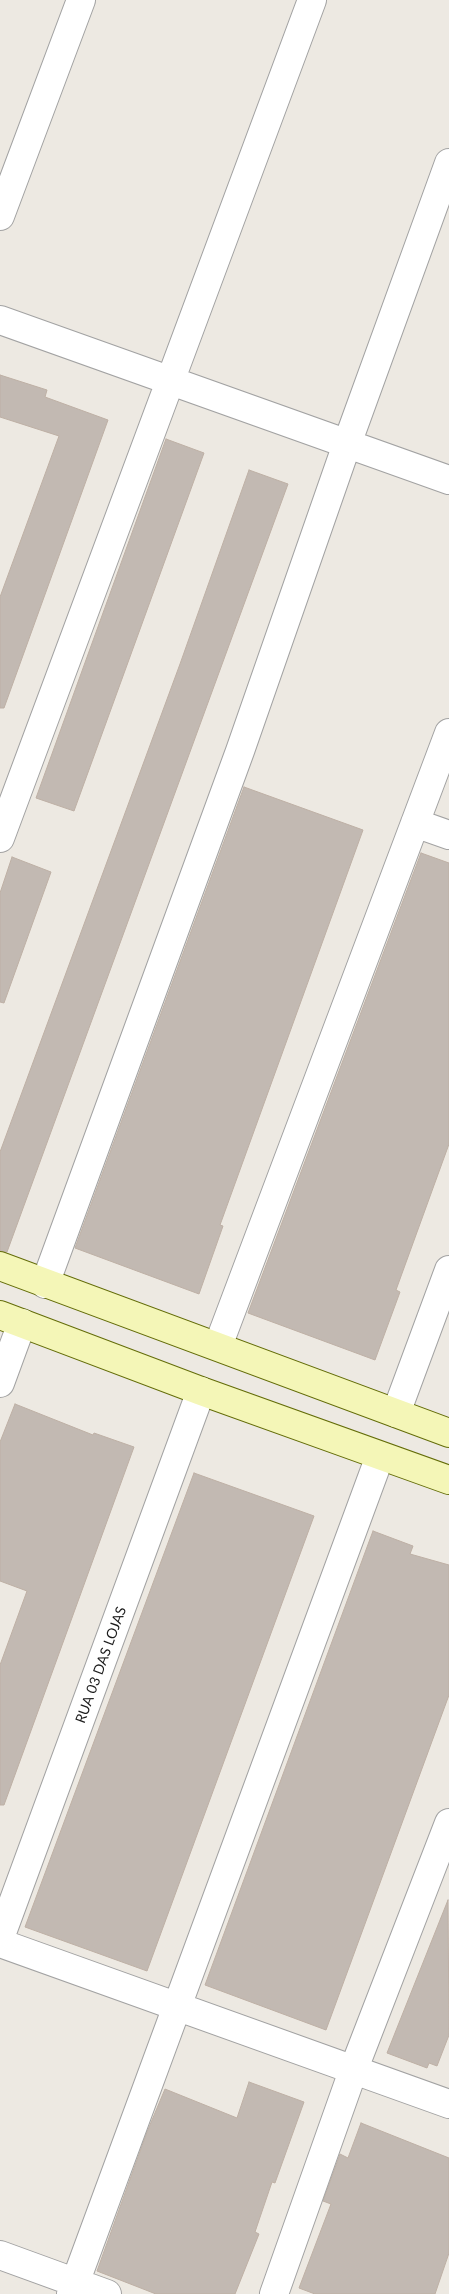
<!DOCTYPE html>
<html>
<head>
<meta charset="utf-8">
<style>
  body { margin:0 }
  canvas { display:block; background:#ede9e2 }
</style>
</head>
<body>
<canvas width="449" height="2294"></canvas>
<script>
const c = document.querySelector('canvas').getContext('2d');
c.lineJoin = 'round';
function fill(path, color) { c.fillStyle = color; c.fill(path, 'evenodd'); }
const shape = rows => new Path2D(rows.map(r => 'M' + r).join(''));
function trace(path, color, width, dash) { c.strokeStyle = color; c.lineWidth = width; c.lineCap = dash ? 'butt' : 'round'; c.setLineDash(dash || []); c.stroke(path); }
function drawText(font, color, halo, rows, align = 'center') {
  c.font = font + ' Lato,sans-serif'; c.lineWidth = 4; c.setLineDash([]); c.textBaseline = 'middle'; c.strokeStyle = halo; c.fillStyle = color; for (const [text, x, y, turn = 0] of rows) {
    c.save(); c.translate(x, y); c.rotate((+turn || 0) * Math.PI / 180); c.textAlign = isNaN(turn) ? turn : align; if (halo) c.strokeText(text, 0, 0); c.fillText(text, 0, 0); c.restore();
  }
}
const building = shape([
  [0,375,47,390,45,397,108,420,4,708,0,708,0,597,59,436,0,417,0,375],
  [166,439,204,453,74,811,36,798,166,439],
  [249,470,288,484,7,1252,0,1251,0,1152,180,664,249,470],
  [244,787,363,830,220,1225,223,1226,199,1294,75,1248,244,787],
  [421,853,449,863,449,1144,396,1290,400,1292,375,1360,248,1313,421,853],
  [12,857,51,872,4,1003,0,1002,0,893,12,857],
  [15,1404,93,1435,94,1433,134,1447,4,1805,0,1805,0,1665,27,1591,0,1581,0,1442,15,1404],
  [194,1473,314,1516,147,1971,25,1927,194,1473],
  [373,1531,413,1546,410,1554,449,1565,449,1695,326,2030,205,1985,373,1531],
  [448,1900,449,2035,437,2066,429,2063,427,2068,387,2053,448,1900],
  [249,2082,304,2102,275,2183,272,2182,255,2232,259,2234,235,2294,156,2294,97,2271,147,2132,165,2089,237,2118,249,2082],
  [361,2123,449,2158,449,2253,435,2294,315,2294,299,2288,331,2204,323,2201,340,2154,348,2158,361,2123]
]);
fill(building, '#c2b9b2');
trace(building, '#beb0a5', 1);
const street = shape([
  [0,216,81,0],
  [0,320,449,480],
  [415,823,449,835],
  [0,838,312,0],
  [45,1284,240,751,347,444,449,163],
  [218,1346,449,733],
  [0,1383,22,1323],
  [396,1413,449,1270],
  [0,1938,201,1391],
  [0,1943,449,2104],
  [0,2255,107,2294],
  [71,2294,380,1456],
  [274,2294,353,2071,449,1823]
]);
const secondary = shape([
  [0,1266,449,1433],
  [0,1315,201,1391,449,1480]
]);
trace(street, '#a3a3a3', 30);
trace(secondary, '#646d09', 30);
trace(street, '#fff', 28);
trace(secondary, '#f4f6b7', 28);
drawText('14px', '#1c1c1c', '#fff', [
  ["RUA 03 DAS LOJAS",101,1665,-70]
]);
</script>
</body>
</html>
